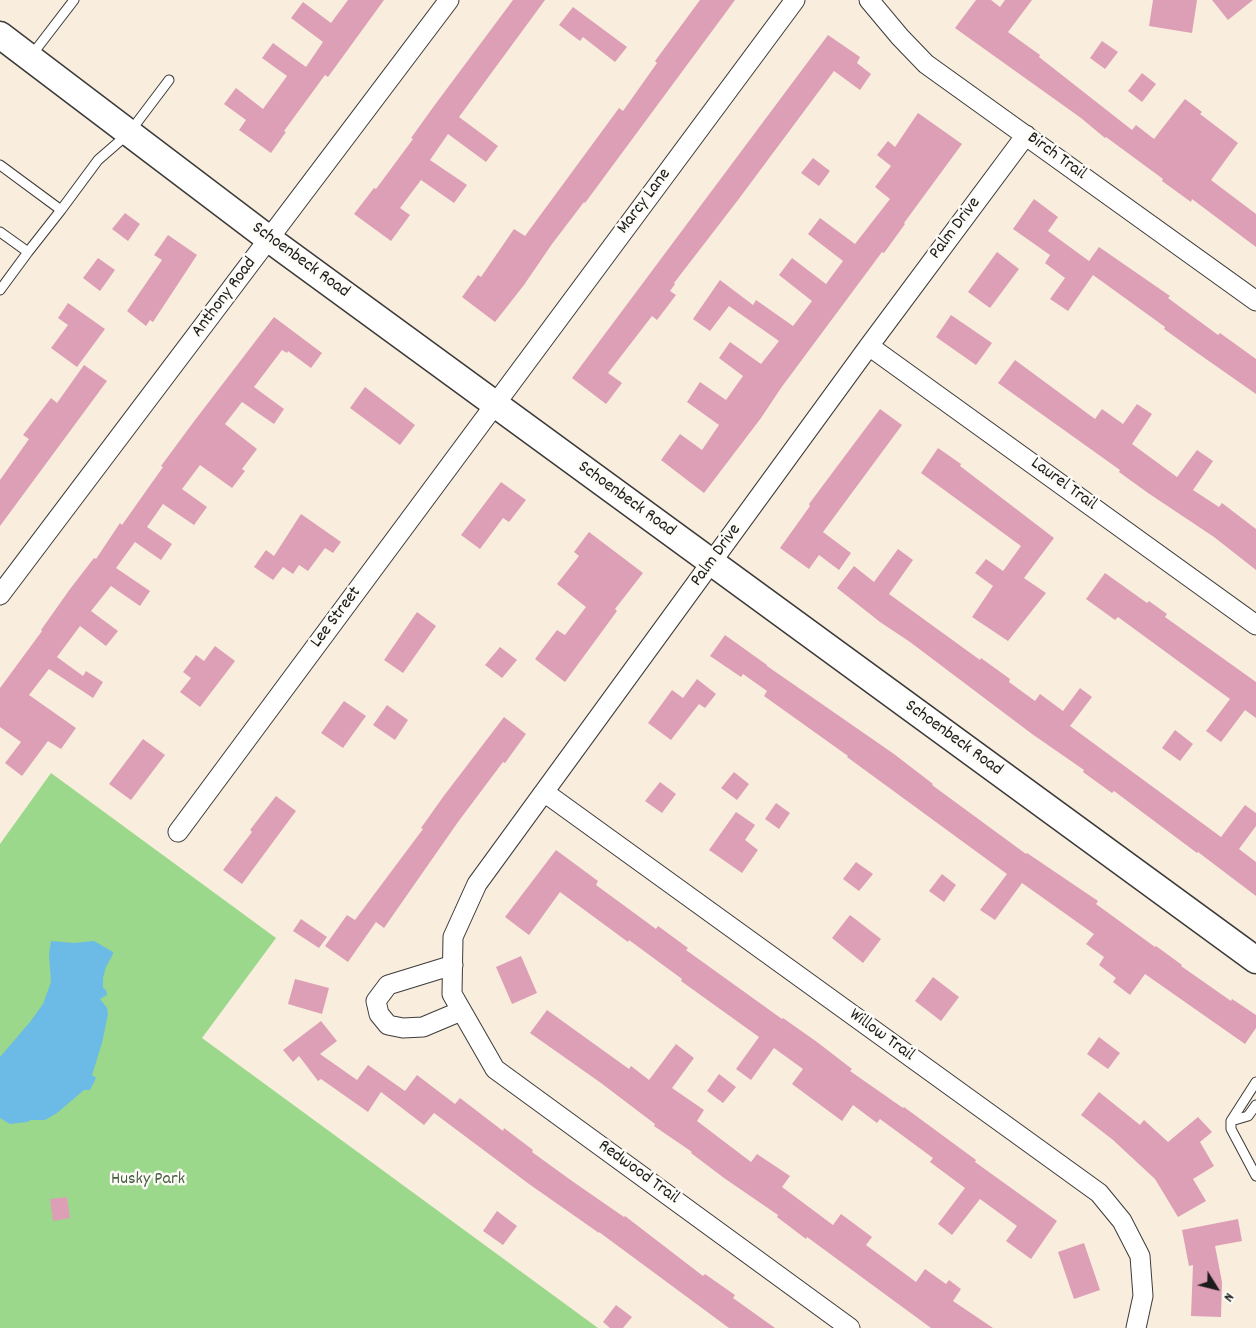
<!DOCTYPE html>
<html>
<head>
<meta charset="utf-8">
<style>
  body { margin:0 }
  #map { position:relative; width:1256px; height:1328px; overflow:hidden; background:#f9edde; font-family:Dekko,sans-serif }
  canvas { display:block }
  .north { position:absolute; left:1191px; top:1263px; width:50px; height:50px; -webkit-text-stroke:4px #fdfcf7; paint-order:stroke; rotate:126deg; font-size:14px; font-weight:700; line-height:20px; text-align:center; color:#1c1c1c }
  .north::after { content:''; display:block; margin:auto; width:18px; height:22px; background:#1c1c1c; clip-path:polygon(50% 0,100% 100%,50% 72%,0 100%) }
</style>
</head>
<body>
<div id="map">
<canvas width="1256" height="1328"></canvas>
<div class="north">N</div>
</div>
<script>
const c = document.querySelector('canvas').getContext('2d');
c.lineJoin = 'round';
function fill(path, color) { c.fillStyle = color; c.fill(path, 'evenodd'); }
const shape = rows => new Path2D(rows.map(r => 'M' + r).join(''));
function trace(path, color, width, dash) { c.strokeStyle = color; c.lineWidth = width; c.lineCap = dash ? 'butt' : 'round'; c.setLineDash(dash || []); c.stroke(path); }
function drawText(font, color, halo, rows, align = 'center') {
  c.font = font + ' Dekko,sans-serif'; c.lineWidth = 5; c.setLineDash([]); c.textBaseline = 'middle'; c.strokeStyle = halo; c.fillStyle = color; for (const [text, x, y, turn = 0] of rows) {
    c.save(); c.translate(x, y); c.rotate((+turn || 0) * Math.PI / 180); c.textAlign = isNaN(turn) ? turn : align; if (halo) c.strokeText(text, 0, 0); c.fillText(text, 0, 0); c.restore();
  }
}
fill(shape([
  [51,773,276,938,202,1038,598,1328,0,1328,0,844]
]), '#9bd88c');
fill(shape([
  [51,941,74,943,94,941,113,952,113,954,106,967,103,978,103,988,106,990,107,995,100,999,107,1008,108,1014,102,1043,92,1075,96,1078,90,1090,84,1090,57,1113,45,1120,31,1120,27,1122,10,1124,0,1118,0,1057,30,1022,43,1004,51,982,49,954]
]), '#6cbae6');
fill(shape([
  [348,0,384,0,328,77,325,75,284,131,286,132,271,153,239,130,246,120,224,104,236,88,263,109,287,76,262,58,273,43,306,67,323,42,291,18,303,2,331,23],
  [513,0,545,0,459,117,498,146,486,162,448,134,430,160,467,185,454,203,421,180,400,208,410,215,391,241,354,214,374,188,376,189,413,139,411,138,434,106],
  [700,0,735,0,585,203,584,202,552,244,524,285,495,322,462,297,478,275,481,277,514,229,525,236,619,108,623,111,657,63,655,61],
  [976,0,991,0,1000,7,1005,0,1032,0,1008,32,1040,55,1039,57,1132,130,1136,125,1154,139,1185,99,1202,112,1200,114,1238,143,1211,180,1256,214,1256,247,1192,199,1191,202,1162,181,1163,179,1106,137,1105,138,1081,118,955,28],
  [1153,0,1197,0,1192,33,1149,26],
  [1212,0,1253,0,1228,20],
  [573,7,627,47,615,62,583,37,580,41,559,25],
  [828,35,860,57,857,63,871,74,860,90,834,71,738,200,674,283,675,284,670,291,676,295,657,320,652,316,608,373,622,383,606,404,572,378],
  [1102,41,1118,52,1105,69,1090,58],
  [1142,73,1156,84,1142,102,1128,91],
  [918,113,962,144,904,223,905,224,884,253,882,252,781,388,761,418,704,493,661,460,680,434,702,450,719,425,687,402,700,382,726,400,743,376,719,358,730,342,761,364,779,341,729,306,710,331,693,319,720,280,753,305,756,300,793,326,812,301,779,275,792,258,826,284,843,261,808,234,820,218,855,244,890,199,875,187,891,166,877,155,888,141,895,147],
  [813,158,830,171,819,186,801,173],
  [1034,199,1058,217,1048,231,1089,261,1099,247,1170,296,1168,298,1218,335,1220,333,1256,359,1256,394,1196,352,1164,329,1165,327,1093,275,1068,311,1050,299,1065,278,1045,263,1050,255,1013,229],
  [125,213,140,224,128,241,112,229],
  [168,235,197,255,153,322,150,320,146,326,127,311,162,260,154,255],
  [997,252,1019,269,990,308,968,292],
  [98,258,115,270,100,291,83,278],
  [68,303,105,329,77,367,51,348,68,325,58,318],
  [951,315,992,343,976,365,936,337],
  [274,317,322,353,311,368,288,351,287,353,282,350,254,387,284,409,274,424,242,402,225,424,257,449,242,469,245,471,232,488,200,465,182,489,207,507,194,525,163,504,147,527,172,544,161,560,135,542,116,568,150,591,140,606,111,586,91,611,118,631,106,646,80,626,57,657,83,676,86,671,103,682,93,698,49,669,29,695,76,728,61,749,48,741,22,776,5,763,21,742,0,727,0,688,42,631,41,630,70,589,94,558,96,559,120,523,122,525,163,467,161,466,195,420],
  [1015,360,1095,419,1102,409,1123,424,1137,404,1152,414,1132,444,1177,477,1197,450,1213,461,1193,490,1219,507,1222,503,1256,529,1256,570,1214,537,1148,493,1119,472,1120,470,998,383],
  [84,365,107,381,0,526,0,480,29,439,23,435,51,398,57,403],
  [365,387,415,425,400,445,350,408],
  [880,409,902,425,823,532,851,553,839,570,819,555,809,569,780,548,810,506,809,504],
  [938,448,961,464,960,466,1054,538,1024,578,1046,593,1008,641,972,617,993,586,975,573,986,559,1003,571,1021,546,921,473],
  [501,482,526,500,509,522,503,518,480,549,461,535],
  [301,514,341,542,333,553,325,548,308,571,299,565,293,574,283,567,273,580,254,567,266,550,274,556],
  [589,532,643,573,615,609,617,611,565,682,535,659,557,630,565,635,586,607,557,584,579,556,574,552],
  [898,549,913,560,889,594,980,660,981,658,1010,679,1009,682,1035,701,1040,694,1063,711,1080,688,1092,697,1070,726,1221,837,1245,805,1256,813,1256,826,1239,849,1256,862,1256,896,1198,852,1197,853,1114,791,1112,793,1083,772,1084,770,1032,734,910,642,880,622,837,588,854,566,874,582],
  [1105,573,1147,603,1149,601,1167,614,1165,617,1256,682,1256,718,1245,710,1221,742,1206,731,1230,699,1118,617,1115,620,1086,599],
  [417,612,436,626,403,673,384,660],
  [725,635,767,665,767,666,894,754,933,784,932,785,1026,854,1027,853,1098,901,1096,904,1155,947,1156,946,1182,965,1181,966,1231,1001,1232,999,1256,1015,1256,1028,1245,1044,1145,974,1130,995,1113,982,1116,978,1099,965,1104,957,1086,944,1094,934,1022,883,995,920,980,910,1007,874,847,757,848,756,764,696,767,691,743,674,741,677,710,656],
  [215,646,235,661,200,707,180,692,191,678,183,672,196,655,204,661],
  [500,647,517,660,502,678,485,665],
  [697,679,716,694,705,708,699,704,671,740,648,723,672,690,683,698],
  [344,701,366,716,343,748,321,733],
  [387,705,408,720,395,740,373,725],
  [504,717,526,734,505,763,503,762,458,822,384,928,376,922,348,962,325,946,347,915,355,920,423,829,421,828,443,797],
  [1175,730,1193,744,1180,761,1162,748],
  [143,739,165,755,131,800,109,784],
  [734,772,749,784,737,800,721,788],
  [660,782,676,794,662,813,645,801],
  [276,796,296,811,242,884,223,870,252,832,250,830],
  [776,803,790,813,779,829,765,819],
  [736,812,755,825,745,840,758,850,742,873,709,850],
  [556,850,598,881,596,885,656,929,658,926,688,948,686,950,782,1019,783,1018,817,1042,852,1069,850,1071,903,1108,904,1107,976,1160,975,1162,1057,1221,1031,1259,1006,1241,1017,1226,980,1199,952,1235,938,1224,965,1188,930,1162,933,1158,880,1119,877,1123,853,1105,842,1121,792,1084,803,1069,774,1048,751,1080,736,1069,759,1037,681,981,682,979,629,940,628,942,560,892,529,935,505,917],
  [856,862,873,874,859,891,843,879],
  [942,874,956,885,944,902,929,891],
  [850,915,881,939,863,963,832,938],
  [301,919,327,937,319,948,293,931],
  [521,956,537,993,512,1004,496,967],
  [933,977,959,997,941,1021,915,1001],
  [295,979,329,988,322,1014,288,1004],
  [547,1010,629,1069,631,1066,649,1080,676,1044,694,1058,672,1088,704,1110,697,1121,751,1162,757,1154,790,1176,782,1187,833,1225,841,1214,872,1237,866,1245,916,1282,925,1269,946,1284,949,1280,961,1289,953,1301,993,1328,931,1328,807,1237,806,1239,777,1217,778,1215,724,1178,691,1153,692,1152,654,1126,655,1124,601,1083,530,1033],
  [321,1021,337,1041,320,1054,357,1080,368,1065,405,1091,417,1075,455,1104,460,1098,503,1131,504,1128,533,1150,532,1152,572,1181,624,1217,625,1216,703,1276,705,1274,735,1295,733,1298,775,1328,729,1328,599,1232,599,1233,529,1184,434,1113,424,1125,381,1092,368,1112,321,1079,318,1081,299,1056,293,1062,283,1050],
  [1099,1037,1120,1053,1108,1069,1087,1054],
  [719,1074,736,1087,723,1103,707,1091],
  [1099,1092,1140,1125,1144,1120,1168,1142,1198,1117,1212,1132,1200,1142,1214,1166,1193,1179,1206,1201,1178,1217,1155,1179,1113,1140,1081,1115],
  [67,1197,70,1218,53,1221,50,1199],
  [497,1211,517,1226,503,1245,483,1231],
  [1238,1219,1242,1241,1215,1246,1222,1282,1221,1317,1191,1316,1193,1265,1189,1266,1182,1230],
  [1084,1243,1100,1290,1074,1299,1058,1252],
  [616,1305,632,1317,623,1328,610,1328,603,1322]
]), '#dd9fb5');
const lane = shape([
  [31,56,74,0],
  [0,165,61,210],
  [0,232,28,252],
  [0,290,28,252,61,210,98,160,129,133,169,80],
  [1256,1082,1231,1121,1231,1129,1256,1176],
  [1231,1121,1248,1116,1256,1105]
]);
const street = shape([
  [869,0,900,37,926,64,1256,301],
  [869,346,1256,625],
  [0,595,449,0],
  [544,792,1099,1193,1122,1221,1140,1256,1143,1296,1136,1328],
  [178,832,795,0],
  [453,965,388,985,376,1001,379,1014,388,1025,403,1028,423,1027,461,1011],
  [850,1328,495,1069,452,994,453,937,477,884,869,346,1026,135]
]);
const secondary = shape([
  [0,35,269,239,1256,960]
]);
trace(lane, '#3d3b39', 11);
trace(street, '#3d3b39', 21);
trace(secondary, '#3d3b39', 29);
trace(lane, '#fff', 9);
trace(street, '#fff', 19);
trace(secondary, '#fff', 26);
drawText('18px', '#1c1c1c', '#fdfcf7', [
  ["Birch Trail",1056,157,36],
  ["Marcy Lane",645,202,-53],
  ["Palm Drive",956,229,-53],
  ["Schoenbeck Road",300,261,36],
  ["Anthony Road",225,298,-53],
  ["Laurel Trail",1063,485,36],
  ["Schoenbeck Road",626,500,36],
  ["Palm Drive",717,556,-54],
  ["Lee Street",337,618,-53],
  ["Schoenbeck Road",953,739,36],
  ["Willow Trail",881,1036,36],
  ["Redwood Trail",638,1173,36]
]);
drawText('18px', '#485e43', '#fdfcf7', [
  ["Husky Park",148,1181]
]);
</script>
</body>
</html>
